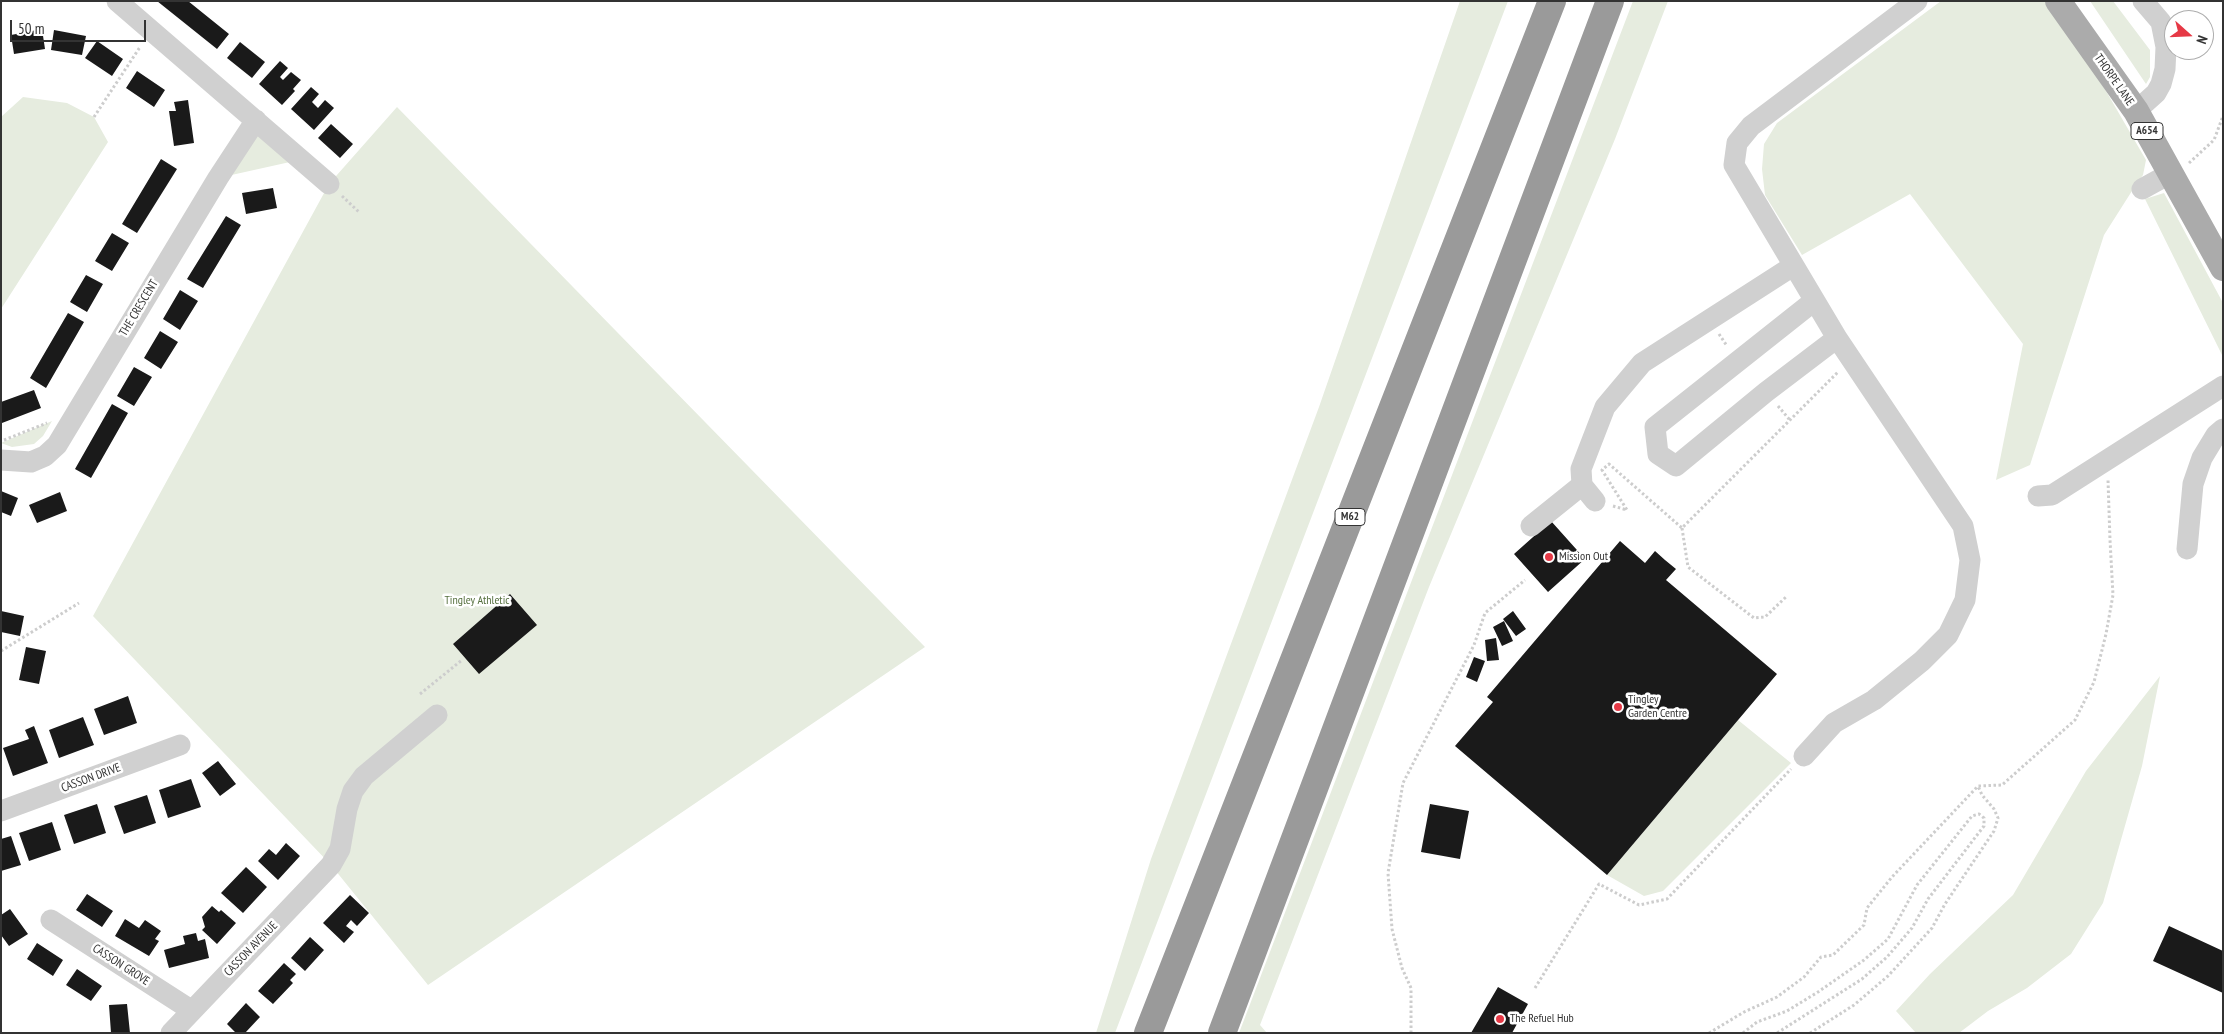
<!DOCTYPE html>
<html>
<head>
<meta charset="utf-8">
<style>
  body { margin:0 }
  #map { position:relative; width:2224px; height:1034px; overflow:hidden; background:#fff; font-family:"PT Sans Narrow",sans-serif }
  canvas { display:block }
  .frame { position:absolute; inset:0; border:2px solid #333; pointer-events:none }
  .north { position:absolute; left:2164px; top:10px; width:50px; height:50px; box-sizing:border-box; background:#fff; border:1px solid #adadad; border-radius:50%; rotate:110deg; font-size:14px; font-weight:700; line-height:20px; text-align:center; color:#333 }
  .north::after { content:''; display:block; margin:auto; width:18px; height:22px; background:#e63946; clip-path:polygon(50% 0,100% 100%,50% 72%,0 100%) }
  .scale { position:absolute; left:10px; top:20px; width:136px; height:22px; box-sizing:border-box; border:2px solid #333; border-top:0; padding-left:6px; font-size:15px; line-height:18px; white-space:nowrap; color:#333; -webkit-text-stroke:4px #fff; paint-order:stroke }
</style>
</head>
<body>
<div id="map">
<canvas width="2224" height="1034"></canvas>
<div class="frame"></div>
<div class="north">N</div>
<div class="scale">50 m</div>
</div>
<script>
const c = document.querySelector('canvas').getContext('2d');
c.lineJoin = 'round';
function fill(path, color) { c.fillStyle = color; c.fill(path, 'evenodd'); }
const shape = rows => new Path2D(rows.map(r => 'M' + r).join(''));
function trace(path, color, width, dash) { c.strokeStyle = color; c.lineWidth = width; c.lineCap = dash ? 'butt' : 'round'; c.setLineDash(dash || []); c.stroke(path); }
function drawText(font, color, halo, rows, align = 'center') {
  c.font = font + ' "PT Sans Narrow",sans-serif'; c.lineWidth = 5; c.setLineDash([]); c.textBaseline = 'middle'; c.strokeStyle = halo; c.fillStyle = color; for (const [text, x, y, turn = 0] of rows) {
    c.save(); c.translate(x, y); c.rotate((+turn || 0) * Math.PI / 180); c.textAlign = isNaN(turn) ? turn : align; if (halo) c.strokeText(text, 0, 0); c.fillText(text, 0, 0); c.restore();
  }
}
fill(shape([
  [1460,1,1508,1,1115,1033,1096,1033,1151,859,1319,407],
  [1633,1,1668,1,1615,139,1429,587,1260,1025,1267,1033,1239,1033],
  [1941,1,2046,1,2106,91,2146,160,2143,175,2137,183,2104,235,2030,465,1996,480,2023,344,1910,194,1802,255,1765,195,1762,169,1764,144,1777,123],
  [2090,1,2113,1,2150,50,2150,77,2146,84],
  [23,97,67,103,94,117,108,142,1,309,1,117],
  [397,107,925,647,428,985,331,865,93,616,329,184],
  [256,120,299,160,218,178],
  [2164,193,2223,303,2223,357,2145,199],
  [52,421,43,436,34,444,12,447,1,443],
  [2160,676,2142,766,2103,903,2071,954,2027,988,1988,1011,1959,1033,1916,1033,1896,1011,1930,974,2013,895,2086,771],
  [1738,720,1791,763,1663,891,1644,896,1607,875]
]), '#e6ecdf');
fill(shape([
  [157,1,188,1,229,34,217,49],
  [42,29,45,49,14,54,11,35],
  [54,30,86,36,82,55,51,50],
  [97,41,123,59,112,76,85,58],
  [240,42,265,62,252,78,227,58],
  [280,61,288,68,280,77,283,80,291,72,301,80,293,89,295,91,282,105,259,84],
  [137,71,165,90,154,107,126,88],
  [311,87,319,94,312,102,318,108,325,100,334,108,314,130,291,109],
  [188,100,194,143,174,146,169,111,176,111,174,102],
  [331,124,353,144,340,158,318,138],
  [161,159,177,169,137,233,122,224],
  [273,188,277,208,246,214,242,193],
  [226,216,241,225,203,288,187,279],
  [112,233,129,243,112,271,95,261],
  [86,275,103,284,87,312,70,302],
  [180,290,198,301,180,330,163,319],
  [68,313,84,322,46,388,30,378],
  [160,331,178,342,161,369,144,358],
  [134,367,152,377,134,406,117,396],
  [34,390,41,408,2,423,1,402],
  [112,404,128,413,91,478,75,469],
  [1,491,18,498,11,516,1,512],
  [60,492,67,511,37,523,29,505],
  [1551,521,1585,559,1548,592,1514,554],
  [1620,541,1645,563,1655,551,1665,560,1676,569,1666,580,1777,674,1607,875,1455,746,1493,702,1487,697],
  [510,594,537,625,479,674,453,644],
  [1,611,24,616,20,636,1,632],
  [1513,611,1526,629,1516,636,1503,619],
  [1504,621,1513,641,1502,646,1493,627],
  [1496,638,1499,660,1487,661,1485,640],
  [26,647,46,651,39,684,19,680],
  [1474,657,1485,661,1477,682,1466,677],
  [128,696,137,723,104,735,94,709],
  [83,717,94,745,59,758,49,730],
  [34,726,48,763,13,776,3,748,29,739,25,730],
  [218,761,236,784,220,796,202,773],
  [191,779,201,807,168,818,159,790],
  [147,795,156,823,124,834,114,806],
  [97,804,106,833,74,844,64,815],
  [1430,804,1469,811,1460,859,1421,852],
  [52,822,61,850,29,861,19,833],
  [11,836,21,865,1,871,1,839],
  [286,843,300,856,278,880,258,861,269,849,276,855],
  [246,867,267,887,243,913,221,893],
  [87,894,113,911,102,927,76,910],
  [350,895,369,913,357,926,351,920,346,926,354,932,344,943,323,923],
  [212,906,219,912,221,910,236,923,217,944,202,930,205,927,202,917],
  [10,909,28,934,9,946,1,935,1,915],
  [125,919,139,928,145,920,161,931,155,939,159,941,149,956,115,936],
  [2169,926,2223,951,2223,993,2153,961],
  [196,933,198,941,205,939,209,958,169,968,164,950,185,944,183,936],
  [310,937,324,950,305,971,291,958],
  [37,943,63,960,53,976,27,959],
  [284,963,296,974,290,980,293,983,273,1004,258,991],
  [77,969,102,986,91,1001,66,985],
  [1498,987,1528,1004,1512,1033,1471,1033],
  [246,1003,260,1017,245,1033,236,1033,227,1024],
  [127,1004,130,1033,111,1033,109,1005]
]), '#1a1a1a');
trace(shape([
  [94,117,140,47],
  [2189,163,2214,140,2223,116],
  [342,196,360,213],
  [1719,334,1727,346],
  [1778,406,1789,419],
  [4,440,47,423],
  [1613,506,1627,510,1602,470,1609,464,1682,528,1838,372],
  [1682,528,1688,567,1754,618,1765,617,1787,596],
  [1,651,79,603],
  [420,694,462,660],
  [1535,988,1599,884,1639,905,1667,899,1791,769],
  [1411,1033,1411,988,1402,968,1392,929,1388,873,1403,783,1474,645,1485,613,1525,580],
  [1709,1033,1744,1012,1777,997,1804,977,1821,957,1833,955,1864,925,1867,908,1892,877,1978,786,2002,785,2075,720,2094,682,2106,634,2113,595,2110,540,2108,480],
  [1743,1033,1757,1022,1787,1011,1818,992,1864,960,1888,939,1917,885,1972,816,1979,814,1984,818,1984,826,1928,899,1912,928,1887,957,1862,979,1777,1033],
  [1810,1033,1854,1005,1888,976,1932,928,1945,904,1994,831,1998,818,1994,809,1982,795,1978,786]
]), '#cdcdcd', 3, [2.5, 2.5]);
trace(shape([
  [117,1,329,184],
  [2136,111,2156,93,2161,84,2165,69,2166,47,2161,22,2143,1],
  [2142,189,2171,173],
  [1814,301,1655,427,1658,454,1676,466,1766,392,1837,338],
  [1,460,31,462,45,456,57,445,218,178,256,120],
  [2038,496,2052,495,2223,386],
  [1595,501,1582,485,1581,469,1605,407,1642,363,1793,266],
  [1531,526,1582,485],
  [2187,549,2193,484,2202,458,2216,435,2223,429],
  [1804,756,1834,723,1874,700,1922,661,1948,635,1965,600,1970,560,1963,526,1837,338,1734,165,1737,143,1751,126,1917,1],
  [1,811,180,745],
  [51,920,191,1010],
  [171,1033,331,865,340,849,347,809,353,791,364,776,437,715]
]), '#d0d0d0', 21);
trace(shape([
  [2058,1,2136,111,2223,268]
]), '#ababab', 26);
trace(shape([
  [1148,1033,1552,1],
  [1222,1033,1610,1]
]), '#9a9a9a', 28);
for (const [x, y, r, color] of [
  [1549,557,5,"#e63946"],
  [1618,707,5,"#e63946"],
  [1500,1019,5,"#e63946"]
]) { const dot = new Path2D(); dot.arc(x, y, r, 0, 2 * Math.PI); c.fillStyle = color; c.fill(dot); trace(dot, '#fff', 2); }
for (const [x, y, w] of [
  [2147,131,32],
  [1350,517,30]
]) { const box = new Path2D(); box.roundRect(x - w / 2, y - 8.5, w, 17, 4); c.fillStyle = '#fff'; c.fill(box); trace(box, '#333', 1); }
drawText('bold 11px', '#333', null, [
  ["A654",2147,131],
  ["M62",1350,517]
]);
drawText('12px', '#333', '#fff', [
  ["THORPE LANE",2114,80,55],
  ["THE CRESCENT",139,308,-59],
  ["CASSON DRIVE",91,778,-20],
  ["CASSON AVENUE",251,949,-46],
  ["CASSON GROVE",121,965,33]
]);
drawText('12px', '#333', '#fff', [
  ["Mission Out",1559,557],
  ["Tingley",1628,700],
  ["Garden Centre",1628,714],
  ["The Refuel Hub",1510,1019]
], 'left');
drawText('12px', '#56703f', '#fff', [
  ["Tingley Athletic",477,601]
]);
</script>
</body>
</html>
